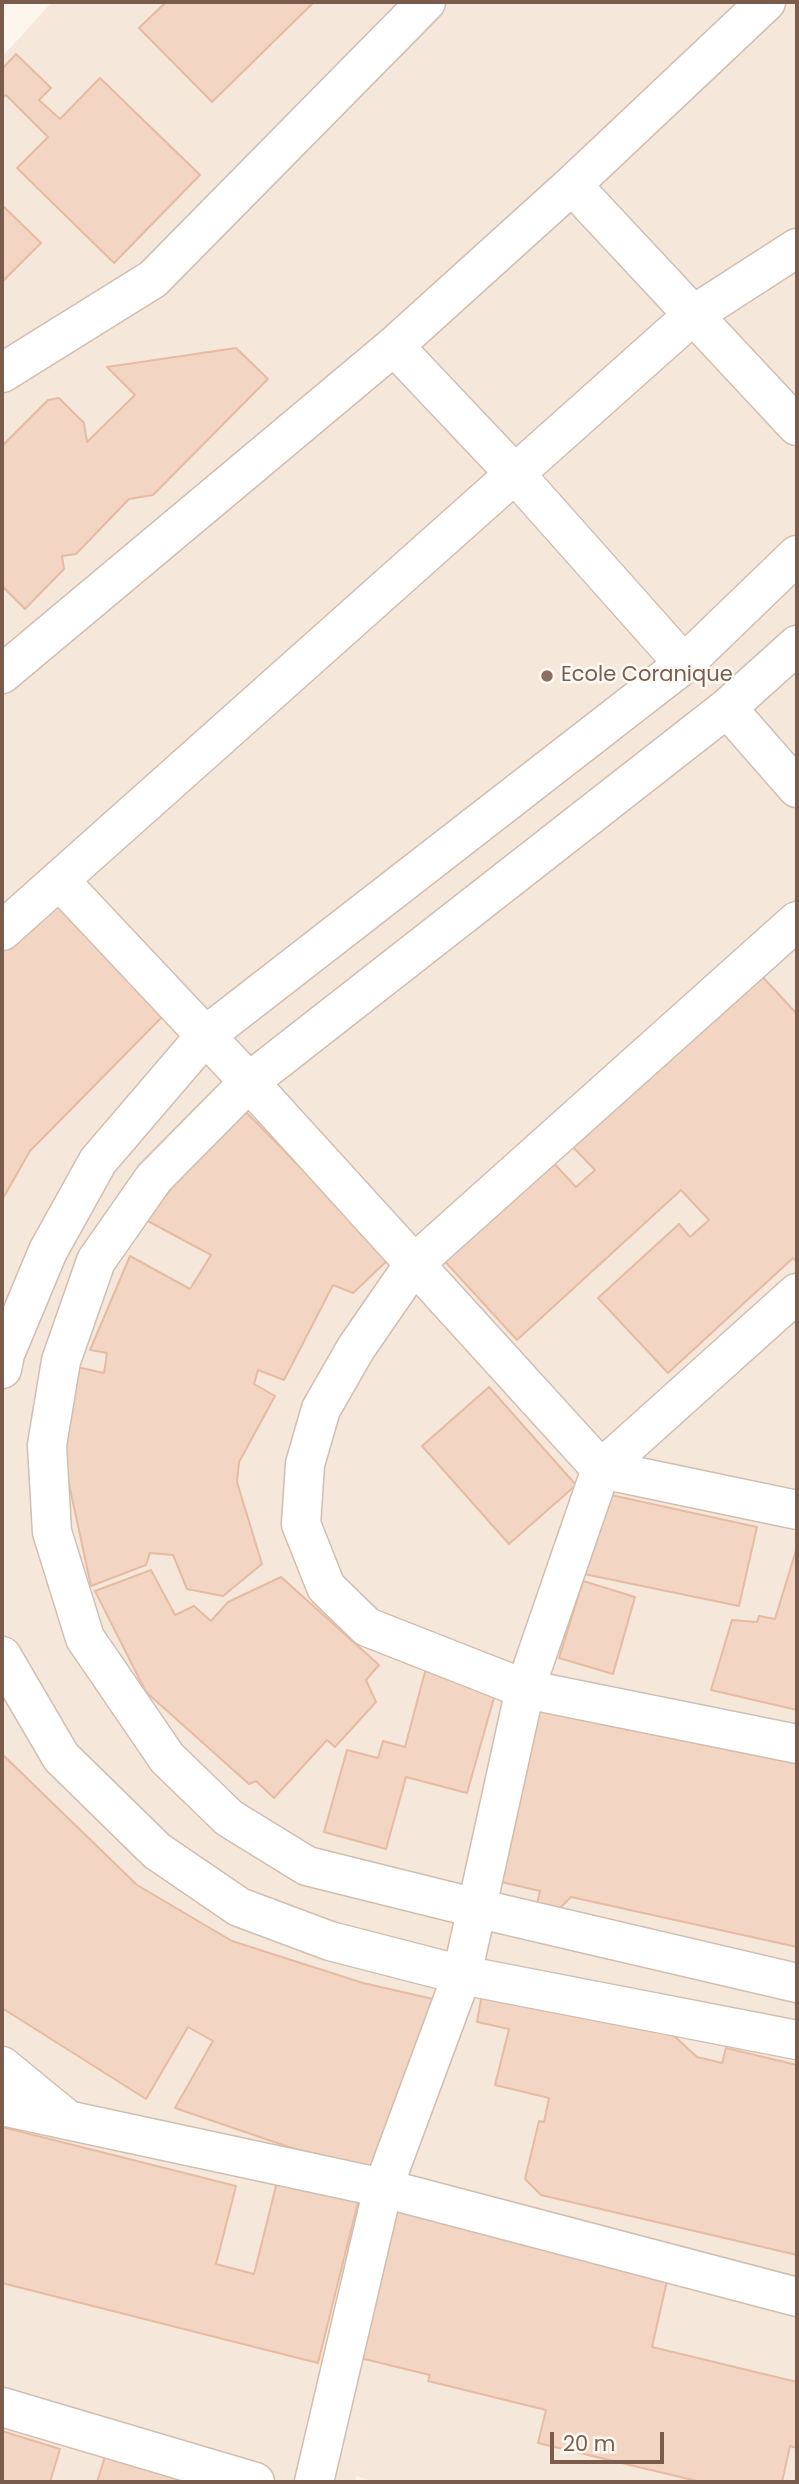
<!DOCTYPE html>
<html>
<head>
<meta charset="utf-8">
<style>
  body { margin:0 }
  #map { position:relative; width:799px; height:2484px; overflow:hidden; background:#fdf6ec; font-family:Poppins,sans-serif }
  canvas { display:block }
  .frame { position:absolute; inset:0; border:4px solid #7a5c4d; pointer-events:none }
  .scale { position:absolute; left:550px; top:2432px; width:114px; height:32px; box-sizing:border-box; border:4px solid #7a5c4d; border-top:0; padding-left:9px; font-size:21px; line-height:24px; white-space:nowrap; color:#7a5c4d; -webkit-text-stroke:5px #fffaf3; paint-order:stroke }
</style>
</head>
<body>
<div id="map">
<canvas width="799" height="2484"></canvas>
<div class="frame"></div>
<div class="scale">20 m</div>
</div>
<script>
const c = document.querySelector('canvas').getContext('2d');
c.lineJoin = 'round';
function fill(path, color) { c.fillStyle = color; c.fill(path, 'evenodd'); }
const shape = rows => new Path2D(rows.map(r => 'M' + r).join(''));
function trace(path, color, width, dash) { c.strokeStyle = color; c.lineWidth = width; c.lineCap = dash ? 'butt' : 'round'; c.setLineDash(dash || []); c.stroke(path); }
function drawText(font, color, halo, rows, align = 'center') {
  c.font = font + ' Poppins,sans-serif'; c.lineWidth = 5; c.setLineDash([]); c.textBaseline = 'middle'; c.strokeStyle = halo; c.fillStyle = color; for (const [text, x, y, turn = 0] of rows) {
    c.save(); c.translate(x, y); c.rotate((+turn || 0) * Math.PI / 180); c.textAlign = isNaN(turn) ? turn : align; if (halo) c.strokeText(text, 0, 0); c.fillText(text, 0, 0); c.restore();
  }
}
fill(shape([
  [52,2,797,2,797,2482,374,2482,357,2476,354,2482,2,2482,2,57]
]), '#f5e8da');
const building = shape([
  [166,2,314,2,212,102,139,28,166,2],
  [16,54,51,88,39,100,60,119,100,78,200,175,114,263,17,168,48,137,6,95,2,98,2,69,16,54],
  [2,205,41,243,2,282,2,205],
  [236,348,268,379,153,495,129,499,76,554,62,556,64,569,25,609,2,586,2,446,48,400,59,398,84,423,87,442,135,395,107,367,236,348],
  [54,896,162,1017,30,1151,2,1200,2,944,54,896],
  [757,971,797,1014,797,1263,793,1258,668,1373,598,1298,679,1224,690,1237,709,1220,681,1190,517,1340,440,1256,548,1157,576,1187,595,1170,569,1143,757,971],
  [238,1104,390,1258,353,1293,333,1285,284,1380,258,1370,254,1384,275,1396,239,1462,237,1482,262,1564,223,1596,187,1589,173,1555,150,1553,146,1565,91,1586,58,1433,77,1367,104,1373,107,1353,90,1350,130,1256,190,1289,211,1255,146,1220,238,1104],
  [489,1387,576,1485,509,1544,422,1446,489,1387],
  [602,1493,757,1527,739,1606,584,1574,602,1493],
  [797,1547,797,1710,711,1690,732,1620,757,1622,759,1616,775,1619,797,1547],
  [151,1570,175,1615,194,1606,211,1621,228,1602,281,1577,379,1665,366,1680,376,1702,335,1747,327,1740,274,1798,256,1781,249,1784,146,1692,95,1591,151,1570],
  [583,1581,635,1597,613,1674,559,1658,583,1581],
  [426,1668,497,1687,467,1793,406,1777,386,1849,324,1832,347,1750,378,1758,383,1741,405,1747,426,1668],
  [536,1701,615,1718,627,1730,638,1720,779,1746,797,1764,797,1947,571,1897,555,1913,536,1908,540,1891,497,1881,536,1701],
  [2,1754,137,1885,232,1941,363,1983,442,2001,374,2168,292,2148,175,2108,213,2041,188,2027,146,2099,2,2008,2,1754],
  [482,1994,672,2034,697,2057,722,2063,726,2048,797,2065,797,2255,541,2195,525,2179,539,2121,544,2122,549,2098,495,2085,509,2029,477,2022,482,1994],
  [2,2127,236,2186,216,2264,254,2274,280,2170,361,2190,318,2363,2,2283,2,2127],
  [392,2206,669,2272,652,2347,797,2382,797,2448,790,2446,782,2482,701,2482,538,2443,546,2410,428,2381,430,2375,356,2357,392,2206],
  [2,2431,60,2449,50,2482,2,2482,2,2431],
  [107,2450,215,2482,97,2482,107,2450]
]);
fill(building, '#f3d5c3');
trace(building, '#e6bba3', 2);
const street = shape([
  [572,185,797,426],
  [394,346,515,474,684,664],
  [2,373,153,279,426,2],
  [797,645,727,708,249,1082,154,1178,96,1261,61,1361,47,1445,52,1532,85,1638,167,1758,229,1818,307,1866,476,1908,797,1983],
  [2,674,394,346,572,185,766,2],
  [727,708,797,788],
  [59,880,249,1082,601,1469,797,1510],
  [797,921,414,1264,356,1348,321,1409,305,1464,301,1524,326,1587,367,1627,525,1689,797,1744],
  [2,931,693,315,797,248],
  [2,1369,5,1354,48,1251,98,1161,205,1036,684,664,797,555],
  [2,1656,61,1757,157,1851,239,1907,330,1941,462,1975,797,2040],
  [2,2066,63,2116],
  [2,2106,383,2188,797,2297],
  [2,2407,255,2482],
  [314,2482,383,2188,462,1975,525,1689,601,1469,797,1293]
]);
trace(street, '#d1beb0', 41);
trace(street, '#fff', 38);
for (const [x, y, r, color] of [
  [547,676,7,"#8d6e63"]
]) { const dot = new Path2D(); dot.arc(x, y, r, 0, 2 * Math.PI); c.fillStyle = color; c.fill(dot); trace(dot, '#fffaf3', 2.5); }
drawText('21px', '#785e54', '#fffaf3', [
  ["Ecole Coranique",561,676]
], 'left');
</script>
</body>
</html>
